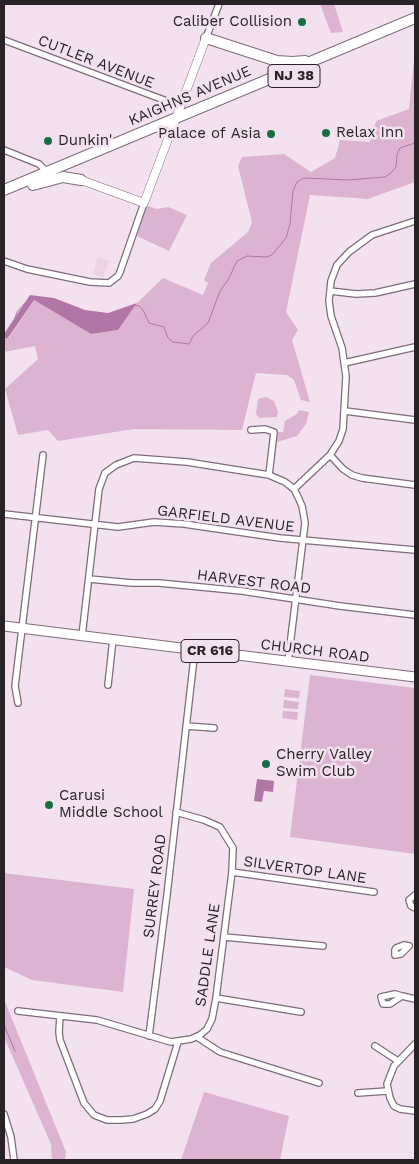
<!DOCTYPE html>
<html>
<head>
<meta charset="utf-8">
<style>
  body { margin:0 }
  #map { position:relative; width:419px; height:1164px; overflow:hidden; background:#f3e1ef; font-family:"Work Sans",sans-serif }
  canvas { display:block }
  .frame { position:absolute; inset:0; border:5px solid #292227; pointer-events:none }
</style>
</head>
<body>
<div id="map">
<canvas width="419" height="1164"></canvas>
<div class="frame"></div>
</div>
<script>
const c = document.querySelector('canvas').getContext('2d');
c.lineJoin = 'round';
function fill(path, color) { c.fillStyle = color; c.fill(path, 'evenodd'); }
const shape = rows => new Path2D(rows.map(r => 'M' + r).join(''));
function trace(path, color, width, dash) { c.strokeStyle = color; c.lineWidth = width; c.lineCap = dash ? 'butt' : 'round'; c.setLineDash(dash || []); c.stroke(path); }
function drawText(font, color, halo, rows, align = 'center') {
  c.font = font + ' "Work Sans",sans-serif'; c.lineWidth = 5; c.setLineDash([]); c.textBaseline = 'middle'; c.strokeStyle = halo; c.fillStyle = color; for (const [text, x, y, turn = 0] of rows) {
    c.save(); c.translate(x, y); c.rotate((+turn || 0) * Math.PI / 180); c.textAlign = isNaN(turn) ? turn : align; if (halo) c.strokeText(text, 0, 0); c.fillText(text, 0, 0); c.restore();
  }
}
fill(shape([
  [98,257,109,261,103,277,93,274]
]), '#edd3e6');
fill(shape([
  [320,4,334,4,343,32,331,33],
  [415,50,415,182,368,199,310,195,286,312,298,330,292,340,310,402,301,400,294,380,287,375,256,373,242,430,134,429,58,441,48,430,18,435,5,389,38,359,35,346,4,352,4,338,9,338,34,300,91,334,118,330,137,303,163,278,203,295,208,283,204,280,211,263,248,232,252,222,238,166,242,157,284,154,311,172,335,158,340,140,370,142,376,121,409,109],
  [146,205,157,209,168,207,187,215,169,251,137,236],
  [266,397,274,401,278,412,277,417,259,418,256,414,258,399],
  [299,410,309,412,306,424,297,436,277,442,278,432,283,432,285,421,297,414],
  [310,675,415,688,415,854,290,837],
  [285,689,300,691,299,698,284,697],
  [284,700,299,702,298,709,283,708],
  [283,711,298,712,297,720,282,718],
  [4,873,134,889,123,992,32,980,4,967],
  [4,999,66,1152,65,1160,52,1160,51,1144,4,1037],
  [204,1092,289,1116,280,1160,181,1160]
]), '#dcb4d2');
fill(shape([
  [30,295,54,298,85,310,108,313,137,303,118,330,91,334,34,300,8,338,4,338,4,334],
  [257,779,274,781,273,792,264,791,262,802,254,801]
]), '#b176a5');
trace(shape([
  [134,305,139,306,143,310,149,323,164,327,168,338,173,342,189,344,193,336,208,323,220,291,228,280,237,261,247,256,266,257,272,255,286,238,290,224,293,191,297,182,304,178,348,180,385,177,391,173,396,167,397,155,400,148,415,143],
  [15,318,17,312,25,303],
  [4,1025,15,1051]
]), '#b176a5', 1);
const street = shape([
  [206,38,219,4],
  [4,40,180,106],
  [4,150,39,164,47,172],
  [4,261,27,269,90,282,109,283,118,276,120,272,144,203],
  [330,291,356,294,375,293,415,284],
  [344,363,415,347],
  [345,411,415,420],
  [251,430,265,429,274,432,269,475],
  [330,455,343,469,352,475,362,478,415,485],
  [294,489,330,455,339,441,343,429,346,376,342,348,331,316,329,301,331,281,337,265,349,252,372,235,415,221],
  [4,514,118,527,154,522,184,524,280,538,415,550],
  [89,579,132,583,159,583,242,591,340,606,415,615],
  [82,636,99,489,105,473,116,465,134,458,187,462,269,475,285,482,294,489,298,497,302,506,305,523,288,662],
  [108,685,113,639],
  [18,703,15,686,43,455],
  [186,726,214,728],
  [232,872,374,892],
  [415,895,409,900,411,906,415,908],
  [224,937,323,946],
  [404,945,409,946,401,954,395,955,395,950,396,948,404,945],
  [395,994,402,996,390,1004,383,1004,381,997,395,994],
  [402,996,415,999],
  [216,998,301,1012],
  [18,1011,97,1020,171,1042,191,1039,200,1035,207,1029,212,1019,216,998,232,872,233,848,220,827,204,820,176,812],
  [60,1016,59,1032,60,1040,84,1103,94,1115,107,1120,121,1120,133,1119,147,1114,155,1109,160,1101,178,1042],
  [149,1036,167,895,195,649],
  [197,1037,220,1052,319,1083],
  [415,1044,394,1066,387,1084,390,1098,394,1106,400,1109,415,1111],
  [375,1046,398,1061],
  [358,1093,387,1091],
  [4,1114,11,1137,14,1160]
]);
const secondary = shape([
  [81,180,144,203,206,38]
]);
const primary = shape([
  [4,626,415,677]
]);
const highway = shape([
  [206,38,277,61,292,62,305,61],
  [33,185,63,177,81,180],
  [4,190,415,18]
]);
trace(street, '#7d6c79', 8);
trace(secondary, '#7d6c79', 9);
trace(primary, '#7d6c79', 11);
trace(highway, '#7d6c79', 12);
trace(street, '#fff', 5.5);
trace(secondary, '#fff', 8);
trace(primary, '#fff', 9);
trace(highway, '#fff', 10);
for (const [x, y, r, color] of [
  [302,22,5,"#186f42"],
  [326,133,5,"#186f42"],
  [271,134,5,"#186f42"],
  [48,141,5,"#186f42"],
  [266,764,5,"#186f42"],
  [49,805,5,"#186f42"]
]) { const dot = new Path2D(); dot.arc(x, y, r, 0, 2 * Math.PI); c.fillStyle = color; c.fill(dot); trace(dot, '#f3e1ef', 2); }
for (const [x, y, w] of [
  [294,76,52],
  [210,651,58]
]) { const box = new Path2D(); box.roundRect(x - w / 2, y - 11.5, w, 23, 4); c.fillStyle = '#f3e1ef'; c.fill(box); trace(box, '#292227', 1); }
drawText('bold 14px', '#292227', null, [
  ["NJ 38",294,76],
  ["CR 616",210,651]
]);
drawText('15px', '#292227', '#f3e1ef', [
  ["Caliber Collision",292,22,"right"],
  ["Relax Inn",336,133],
  ["Palace of Asia",261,134,"right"],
  ["Dunkin'",58,141],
  ["Cherry Valley",276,755],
  ["Swim Club",276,772],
  ["Carusi",59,796],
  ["Middle School",59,813]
], 'left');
drawText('15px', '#292227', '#f3e1ef', [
  ["CUTLER AVENUE",96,62,21],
  ["KAIGHNS AVENUE",190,96,-23],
  ["GARFIELD AVENUE",226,519,7],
  ["HARVEST ROAD",254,582,7],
  ["CHURCH ROAD",315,651,7],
  ["SILVERTOP LANE",305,870,8],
  ["SURREY ROAD",155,886,-83],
  ["SADDLE LANE",208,955,-82]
]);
</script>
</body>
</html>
